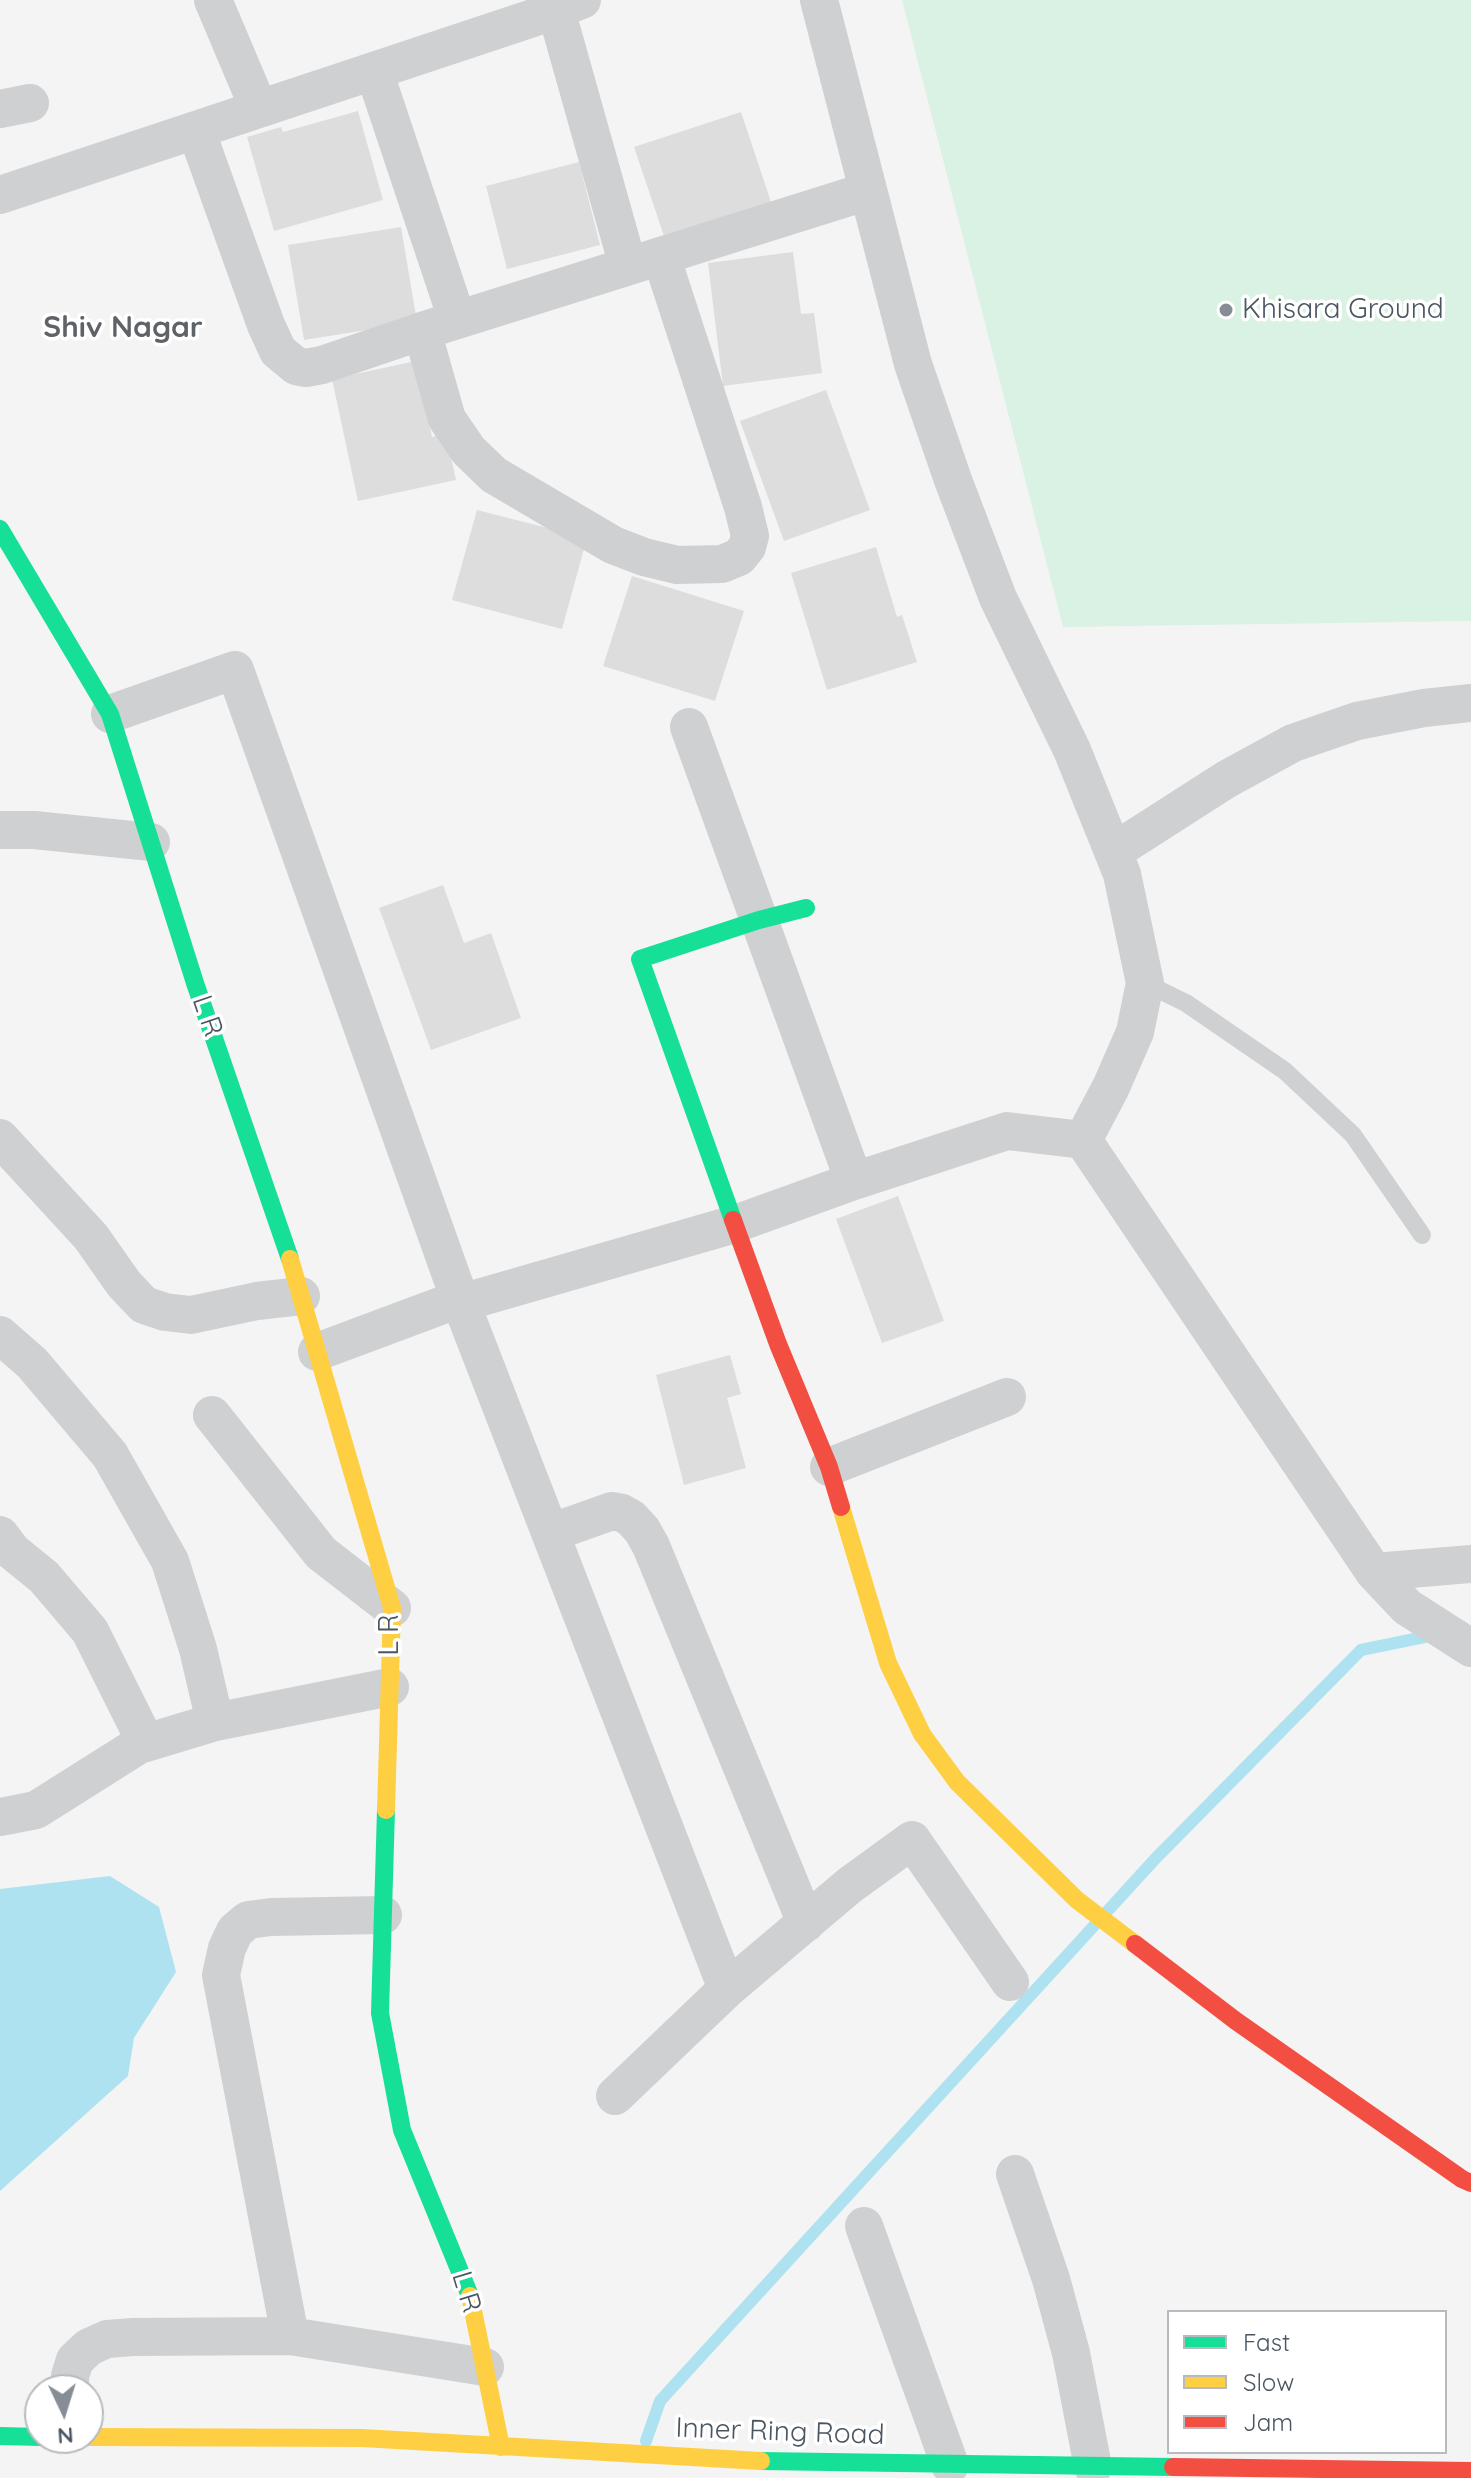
<!DOCTYPE html>
<html>
<head>
<meta charset="utf-8">
<style>
  body { margin:0 }
  #map { position:relative; width:1471px; height:2478px; overflow:hidden; background:#f4f4f4; font-family:Quicksand,sans-serif }
  canvas { display:block }
  .legend { position:absolute; left:1167px; top:2310px; width:280px; height:144px; box-sizing:border-box; background:#fff; border:2px solid #b7bbc0; margin:0; padding:10px 14px; list-style:none; font-size:24px; color:#4a5661 }
  .legend li { display:flex; align-items:center; gap:16px; height:40px }
  .legend b { width:40px; border:2px solid #b7bbc0 }
  .north { position:absolute; left:24px; top:2374px; width:80px; height:80px; box-sizing:border-box; background:#fff; border:2px solid #b7bbc0; border-radius:50%; rotate:176deg; font-size:22px; font-weight:700; line-height:32px; text-align:center; color:#4a5661 }
  .north::after { content:''; display:block; margin:auto; width:28px; height:36px; background:#868d94; clip-path:polygon(50% 0,100% 100%,50% 72%,0 100%) }
</style>
</head>
<body>
<div id="map">
<canvas width="1471" height="2478"></canvas>
<ul class="legend">
<li><b style="height:10px;background:#16e098"></b>Fast</li>
<li><b style="height:10px;background:#ffcf43"></b>Slow</li>
<li><b style="height:10px;background:#f24e42"></b>Jam</li>
</ul>
<div class="north">N</div>
</div>
<script>
const c = document.querySelector('canvas').getContext('2d');
c.lineJoin = 'round';
function fill(path, color) { c.fillStyle = color; c.fill(path, 'evenodd'); }
const shape = rows => new Path2D(rows.map(r => 'M' + r).join(''));
function trace(path, color, width, dash) { c.strokeStyle = color; c.lineWidth = width; c.lineCap = dash ? 'butt' : 'round'; c.setLineDash(dash || []); c.stroke(path); }
function drawText(font, color, halo, rows, align = 'center') {
  c.font = font + ' Quicksand,sans-serif'; c.lineWidth = 7; c.setLineDash([]); c.textBaseline = 'middle'; c.strokeStyle = halo; c.fillStyle = color; for (const [text, x, y, turn = 0] of rows) {
    c.save(); c.translate(x, y); c.rotate((+turn || 0) * Math.PI / 180); c.textAlign = isNaN(turn) ? turn : align; if (halo) c.strokeText(text, 0, 0); c.fillText(text, 0, 0); c.restore();
  }
}
fill(shape([
  [902,0,1471,0,1471,621,1063,627]
]), '#d9f2e3');
fill(shape([
  [110,1876,159,1907,176,1972,134,2038,128,2076,0,2191,0,1889]
]), '#aee2f0');
trace(shape([
  [646,2441,660,2401,1155,1859,1361,1650,1434,1635]
]), '#aee2f0', 12);
fill(shape([
  [358,111,383,200,274,231,247,137,281,127,283,132],
  [741,112,771,202,664,236,634,147],
  [579,162,600,245,507,269,486,186],
  [401,227,417,322,304,340,288,245],
  [793,252,801,314,814,313,822,373,723,386,708,263],
  [416,361,432,437,446,434,456,480,358,501,332,379],
  [826,390,870,510,784,541,740,421],
  [477,510,587,538,562,629,452,600],
  [876,547,897,617,902,615,917,662,827,690,791,573],
  [632,576,744,611,715,701,603,666],
  [443,885,464,943,491,933,521,1018,431,1050,379,908],
  [898,1196,944,1321,882,1343,836,1219],
  [730,1355,741,1394,727,1398,746,1468,684,1485,656,1375]
]), '#ddddde');
trace(shape([
  [1145,983,1186,1003,1285,1071,1353,1135,1422,1235]
]), '#ced0d2', 18);
trace(shape([
  [213,0,259,109],
  [819,0,913,364,953,480,998,598,1072,750,1122,874,1145,983,1135,1032,1111,1087,1083,1140],
  [556,10,628,266],
  [374,71,457,319],
  [0,109,30,103],
  [196,130,266,325,278,351,296,366,306,368,322,365,422,331,868,191],
  [0,195,533,18,582,0],
  [422,331,447,419,469,451,494,475,613,545,644,557,677,565,722,564,739,557,747,547,750,536,743,507,661,256],
  [110,714,235,670,461,1303,727,1989],
  [689,727,854,1181],
  [0,830,34,830,151,842],
  [1113,852,1227,779,1293,743,1357,721,1424,708,1471,703],
  [0,1138,91,1237,124,1284,144,1305,165,1312,191,1315,257,1301,301,1296],
  [461,1303,735,1224,854,1181,1007,1131,1083,1140,1374,1572,1407,1607,1471,1648],
  [0,1335,32,1363,110,1455,170,1561,198,1649,215,1722],
  [317,1352,459,1299],
  [212,1415,321,1553,392,1608],
  [829,1467,1007,1397],
  [550,1533,612,1511,622,1513,631,1518,642,1530,651,1546,806,1923],
  [0,1535,12,1551,44,1577,90,1631,146,1743],
  [1374,1572,1471,1564],
  [0,1817,36,1810,139,1745,215,1722,390,1687],
  [615,2096,727,1989,850,1885,912,1840,1010,1982],
  [1015,2174,1051,2279,1071,2353,1093,2467],
  [864,2226,950,2465],
  [290,2336,221,1975,227,1948,235,1931,248,1920,271,1917,383,1915],
  [70,2390,70,2376,75,2360,89,2347,107,2339,133,2337,290,2336,485,2367]
]), '#ced0d2', 38);
trace(shape([
  [0,529,110,714,195,983,290,1259],
  [733,1220,640,959,759,920,806,908],
  [386,1810,380,2013,402,2130,470,2296],
  [0,2436,40,2437],
  [761,2461,1173,2467]
]), '#16e098', 18);
trace(shape([
  [290,1259,392,1608,386,1810],
  [841,1507,888,1663,922,1734,957,1782,1077,1900,1135,1944],
  [470,2296,501,2447],
  [88,2437,362,2438,761,2461]
]), '#ffcf43', 18);
trace(shape([
  [733,1220,778,1344,829,1467,841,1507],
  [1135,1944,1236,2021,1462,2179,1471,2183],
  [1173,2467,1471,2471]
]), '#f24e42', 18);
for (const [x, y, r, color] of [
  [1226,310,8,"#868d94"]
]) { const dot = new Path2D(); dot.arc(x, y, r, 0, 2 * Math.PI); c.fillStyle = color; c.fill(dot); trace(dot, '#fff', 3); }
drawText('28px', '#4a5661', '#fff', [
  ["Khisara Ground",1242,310]
], 'left');
drawText('28px', '#4a5661', '#fff', [
  ["L R",207,1016,71],
  ["L R",390,1635,-90],
  ["L R",466,2292,73],
  ["Inner Ring Road",780,2432,2]
]);
drawText('bold 30px', '#5f6368', '#fff', [
  ["Shiv Nagar",123,328]
]);
</script>
</body>
</html>
